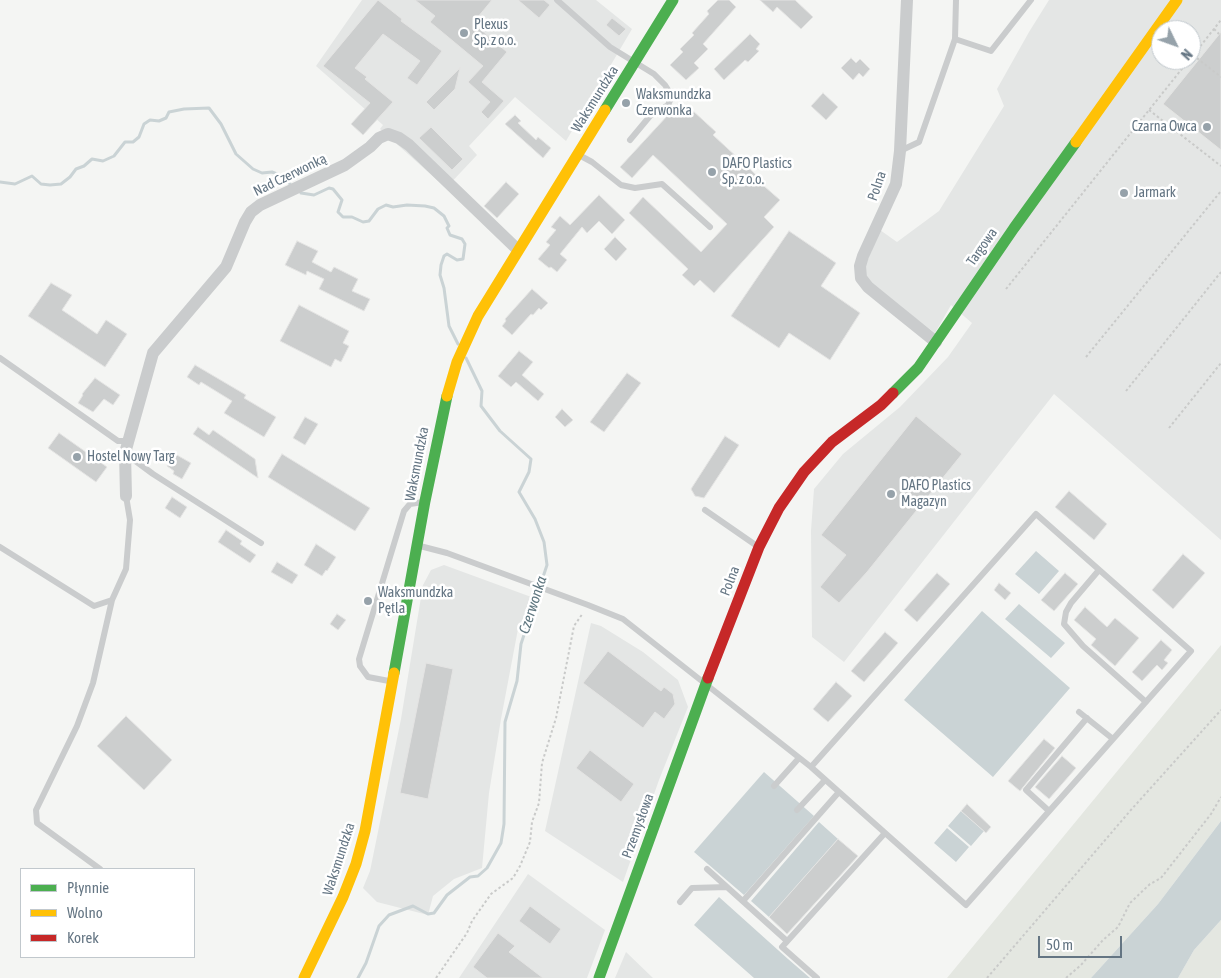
<!DOCTYPE html>
<html>
<head>
<meta charset="utf-8">
<style>
  body { margin:0 }
  #map { position:relative; width:1221px; height:978px; overflow:hidden; background:#f4f5f3; font-family:"Asap Condensed",sans-serif }
  canvas { display:block }
  .legend { position:absolute; left:20px; top:868px; width:175px; height:90px; box-sizing:border-box; background:#fff; border:1px solid #c1c8cd; margin:0; padding:6px 9px; list-style:none; font-size:15px; color:#647583 }
  .legend li { display:flex; align-items:center; gap:10px; height:25px }
  .legend b { width:25px; border:1px solid #c1c8cd }
  .north { position:absolute; left:1151px; top:20px; width:50px; height:50px; box-sizing:border-box; background:#fff; border:1px solid #c1c8cd; border-radius:50%; rotate:132deg; font-size:14px; font-weight:700; line-height:20px; text-align:center; color:#647583 }
  .north::after { content:''; display:block; margin:auto; width:18px; height:22px; background:#96a2aa; clip-path:polygon(50% 0,100% 100%,50% 72%,0 100%) }
  .scale { position:absolute; left:1038px; top:936px; width:84px; height:22px; box-sizing:border-box; border:2px solid #647583; border-top:0; padding-left:6px; font-size:15px; line-height:18px; white-space:nowrap; color:#647583; -webkit-text-stroke:4px #fff; paint-order:stroke }
</style>
</head>
<body>
<div id="map">
<canvas width="1221" height="978"></canvas>
<ul class="legend">
<li><b style="height:6px;background:#4caf50"></b>Płynnie</li>
<li><b style="height:6px;background:#ffc107"></b>Wolno</li>
<li><b style="height:6px;background:#c62828"></b>Korek</li>
</ul>
<div class="north">N</div>
<div class="scale">50 m</div>
</div>
<script>
const c = document.querySelector('canvas').getContext('2d');
c.lineJoin = 'round';
function fill(path, color) { c.fillStyle = color; c.fill(path, 'evenodd'); }
const shape = rows => new Path2D(rows.map(r => 'M' + r).join(''));
function trace(path, color, width, dash) { c.strokeStyle = color; c.lineWidth = width; c.lineCap = dash ? 'butt' : 'round'; c.setLineDash(dash || []); c.stroke(path); }
function drawText(font, color, halo, rows, align = 'center') {
  c.font = font + ' "Asap Condensed",sans-serif'; c.lineWidth = 5; c.setLineDash([]); c.textBaseline = 'middle'; c.strokeStyle = halo; c.fillStyle = color; for (const [text, x, y, turn = 0] of rows) {
    c.save(); c.translate(x, y); c.rotate((+turn || 0) * Math.PI / 180); c.textAlign = isNaN(turn) ? turn : align; if (halo) c.strokeText(text, 0, 0); c.fillText(text, 0, 0); c.restore();
  }
}
fill(shape([
  [362,0,596,0,632,29,566,141,515,97,469,146,477,155,446,188,380,129,383,125,316,66],
  [1049,0,1221,0,1221,540,1054,394,844,662,812,637,811,531,814,489,843,454,900,407,948,357,972,323,951,305,935,333,873,286,862,274,880,230,897,242,939,211,1004,106,997,89,1029,32],
  [1161,30,1191,30,1191,60,1161,60],
  [444,565,534,598,518,629,501,719,489,793,482,868,454,879,433,896,428,915,377,902,363,888,370,871,401,719,423,585,431,570],
  [591,623,601,626,643,652,678,680,688,707,659,780,623,882,545,831],
  [528,874,605,930,587,978,459,978],
  [626,952,653,978,615,978]
]), '#e4e6e5');
fill(shape([
  [1221,645,1221,821,1158,904,1091,978,947,978],
  [1221,920,1221,978,1178,978,1194,950]
]), '#e4e7e1');
fill(shape([
  [1036,551,1059,571,1039,594,1015,574],
  [1019,604,1065,643,1051,658,1005,619],
  [982,611,1070,688,993,777,904,700],
  [764,772,814,816,744,895,694,852],
  [961,811,984,831,971,846,948,826],
  [1221,821,1221,920,1194,950,1178,978,1091,978,1158,904],
  [819,822,838,839,769,917,751,901],
  [947,828,969,847,956,862,934,843],
  [719,897,788,959,810,978,754,978,694,925]
]), '#cad3d5');
trace(shape([
  [0,182,15,184,32,176,41,184,50,185,61,184,70,177,76,169,84,166,92,159,103,161,114,156,125,142,133,142,139,137,144,124,150,120,159,121,166,118,169,112,184,109,209,108,221,124,236,154,253,169,262,173,272,172,282,176,290,184],
  [301,193,314,195,329,188,333,189,342,200,338,212,343,217,352,217,363,222,369,221,378,209,386,205,393,207,407,205,425,206,434,208,444,216,449,226,447,228,450,235,462,239,465,244,463,259,457,260,447,254,444,256,441,265,440,275,444,288,449,326,458,344],
  [358,978,366,963,379,926,389,915,413,906,428,914,434,913,447,895,470,877,478,876,487,868,501,843,504,824,505,722,517,681,521,644,547,565,544,542,535,519,519,492,529,472,531,459,500,431,481,406,482,391,466,358]
]), '#cad3d5', 3);
const building = shape([
  [378,0,402,19,401,21,442,51,417,85,407,78,420,61,383,34,355,68,367,77,365,79,393,102,363,135,351,124,370,103,323,66,378,0],
  [415,0,492,0,473,23,507,52,482,82,504,101,488,119,481,112,490,102,468,82,483,66,430,22,435,16,415,0],
  [518,0,544,0,550,5,539,18,518,0],
  [718,0,729,0,736,7,703,44,708,49,694,63,699,68,686,80,670,65,683,52,680,49,694,35,692,33,709,14,707,11,718,0],
  [760,0,795,0,813,17,801,29,777,7,773,12,760,0],
  [612,18,626,29,619,36,606,25,612,18],
  [1221,32,1221,150,1163,104,1221,32],
  [750,34,760,44,756,49,759,51,748,62,745,60,724,80,714,69,750,34],
  [851,58,856,63,860,59,870,69,863,77,859,73,853,80,841,68,851,58],
  [460,68,455,89,434,110,426,102,460,68],
  [823,93,838,107,826,120,811,106,823,93],
  [680,102,691,112,692,110,716,132,713,135,766,184,764,186,780,200,764,217,774,227,714,293,700,280,694,286,682,275,688,269,629,213,643,197,701,252,727,224,653,155,632,178,620,167,680,102],
  [515,115,521,121,518,123,536,140,538,137,551,148,543,158,505,124,515,115],
  [431,127,463,159,452,170,419,138,431,127],
  [506,182,519,194,497,218,484,206,506,182],
  [599,195,625,220,612,234,599,221,587,233,582,227,560,254,567,260,557,272,551,267,549,268,538,259,550,245,546,242,556,230,551,227,560,216,570,225,599,195],
  [789,231,836,263,821,286,860,313,830,360,789,333,779,348,731,316,789,231],
  [615,237,627,249,616,261,604,249,615,237],
  [297,241,318,251,312,262,331,272,334,267,358,279,352,291,370,299,364,311,319,289,324,279,307,271,306,275,285,265,297,241],
  [51,283,72,295,62,310,74,318,97,334,106,320,127,334,105,367,28,316,51,283],
  [532,289,548,303,541,310,539,308,533,315,531,314,512,335,502,326,506,321,505,319,532,289],
  [299,305,349,331,343,343,349,346,341,362,335,359,331,367,280,341,299,305],
  [519,351,533,362,522,375,544,394,538,401,516,382,511,387,498,376,519,351],
  [195,365,246,395,244,398,276,417,264,437,224,413,232,401,201,382,199,385,187,377,195,365],
  [627,373,641,383,604,432,590,422,627,373],
  [95,378,120,395,113,405,104,399,93,412,78,403,83,395,82,394,95,378],
  [562,409,573,420,565,427,555,417,562,409],
  [916,416,962,454,867,572,839,603,820,587,846,555,821,535,916,416],
  [305,417,318,424,305,445,293,438,305,417],
  [198,427,209,435,213,430,255,459,258,478,193,434,198,427],
  [59,433,107,467,96,482,48,448,59,433],
  [725,436,739,445,704,498,695,496,691,489,725,436],
  [175,454,191,463,182,479,173,474,174,471,167,466,175,454],
  [282,454,370,508,355,531,268,477,282,454],
  [1069,491,1107,524,1094,540,1055,507,1069,491],
  [172,497,187,507,180,518,165,508,172,497],
  [226,530,242,541,240,544,256,555,250,563,218,542,226,530],
  [316,544,336,557,327,571,326,570,322,576,304,565,316,544],
  [1183,554,1205,573,1173,609,1152,590,1183,554],
  [277,562,298,575,292,584,271,572,277,562],
  [937,573,950,584,917,622,904,610,937,573],
  [1065,573,1078,584,1054,611,1041,600,1065,573],
  [999,583,1011,593,1005,600,994,590,999,583],
  [1085,607,1107,627,1115,618,1139,638,1115,666,1091,645,1096,639,1074,620,1085,607],
  [337,614,346,620,338,630,330,624,337,614],
  [885,632,898,643,864,682,851,671,885,632],
  [1161,640,1172,650,1164,660,1168,663,1162,670,1157,665,1142,681,1132,672,1161,640],
  [608,651,661,691,664,687,673,694,675,704,664,719,655,712,643,728,583,683,608,651],
  [426,663,453,669,428,799,400,793,426,663],
  [836,682,852,696,828,722,813,709,836,682],
  [126,716,172,760,144,790,97,746,126,716],
  [1044,739,1055,748,1020,791,1008,781,1044,739],
  [590,750,634,784,621,802,576,768,590,750],
  [1062,756,1076,768,1049,799,1035,787,1062,756],
  [967,804,991,827,986,833,961,811,967,804],
  [838,839,858,856,787,934,769,917,838,839],
  [530,906,561,929,550,944,519,921,530,906],
  [498,933,515,946,509,952,543,978,487,978,473,967,498,933]
]);
fill(building, '#cccece');
trace(building, '#e4e4e3', 1);
trace(shape([
  [1214,29,1219,34],
  [1193,55,1221,77],
  [1191,58,1221,20],
  [1149,110,1221,166],
  [1006,289,1189,60],
  [1086,357,1221,191],
  [1126,391,1221,272],
  [1169,428,1221,363],
  [436,978,467,933,472,921,491,894,513,878,520,866,530,842,532,822,539,803,542,763,556,718,574,626,583,613],
  [987,978,1130,811,1221,710],
  [1066,978,1081,965,1103,940,1118,927,1130,903,1150,884,1161,878,1211,814,1221,797]
]), '#c9cac9', 2, [2.5, 2.5]);
trace(shape([
  [557,0,610,47,654,74,665,85,672,96,668,105,650,116,630,140],
  [955,39,956,0],
  [900,151,919,142,955,39,991,51,1031,0],
  [579,155,592,162,621,185,635,188,662,184,710,227],
  [0,358,118,441,129,441],
  [126,454,153,474,261,543],
  [705,510,757,546],
  [420,546,447,553,588,605,623,619,811,767,966,905,1191,651,1036,514,811,767],
  [0,547,94,606,112,600,126,569,130,520,126,496],
  [1099,570,1071,603,1066,612,1064,624,1083,646,1146,702],
  [389,681,368,677,360,666,359,659,404,511,410,504,423,502],
  [1079,712,1113,739],
  [774,786,799,758],
  [797,810,825,780],
  [1049,811,1026,790,1087,718],
  [100,869,37,823,36,810,77,726,93,683,112,600],
  [707,869,787,941],
  [743,901,839,792],
  [680,902,692,888,727,887],
  [817,978,782,947,885,833]
]), '#cacccd', 6);
trace(shape([
  [907,0,900,151,896,184,863,256,860,266,861,278,868,287,895,309,936,342],
  [126,496,125,453,153,353,226,267,245,222,251,212,260,205,345,165,370,147,379,138,388,134,399,138,409,145,517,249]
]), '#cacccd', 12);
trace(shape([
  [605,110,673,0],
  [893,393,918,368,1014,228,1076,142],
  [394,673,425,501,447,396],
  [599,978,708,678]
]), '#4caf50', 11);
trace(shape([
  [1076,142,1177,0],
  [447,396,457,362,478,316,605,110],
  [304,978,343,897,356,864,365,831,394,673]
]), '#ffc107', 11);
trace(shape([
  [708,678,759,547,779,508,804,472,832,442,881,405,893,393]
]), '#c62828', 11);
for (const [x, y, r, color] of [
  [464,33,5,"#96a2aa"],
  [626,103,5,"#96a2aa"],
  [1207,127,5,"#96a2aa"],
  [712,172,5,"#96a2aa"],
  [1124,193,5,"#96a2aa"],
  [77,457,5,"#96a2aa"],
  [891,494,5,"#96a2aa"],
  [368,601,5,"#96a2aa"]
]) { const dot = new Path2D(); dot.arc(x, y, r, 0, 2 * Math.PI); c.fillStyle = color; c.fill(dot); trace(dot, '#fff', 2); }
drawText('14px', '#647583', '#fff', [
  ["Plexus",474,25],
  ["Sp. z o.o.",474,41],
  ["Waksmundzka",636,95],
  ["Czerwonka",636,111],
  ["Czarna Owca",1197,127,"right"],
  ["DAFO Plastics",722,164],
  ["Sp. z o.o.",722,180],
  ["Jarmark",1134,193],
  ["Hostel Nowy Targ",87,457],
  ["DAFO Plastics",901,486],
  ["Magazyn",901,502],
  ["Waksmundzka",378,593],
  ["Pętla",378,609]
], 'left');
drawText('14px', '#647583', '#fff', [
  ["Waksmundzka",595,99,-58],
  ["Nad Czerwonką",290,175,-26],
  ["Polna",877,186,-71],
  ["Targowa",982,247,-55],
  ["Waksmundzka",417,464,-79],
  ["Polna",730,581,-69],
  ["Przemysłowa",638,826,-70],
  ["Waksmundzka",339,859,-72]
]);
drawText('italic 15px', '#607780', '#fff', [
  ["Czerwonka",533,605,-72]
]);
</script>
</body>
</html>
